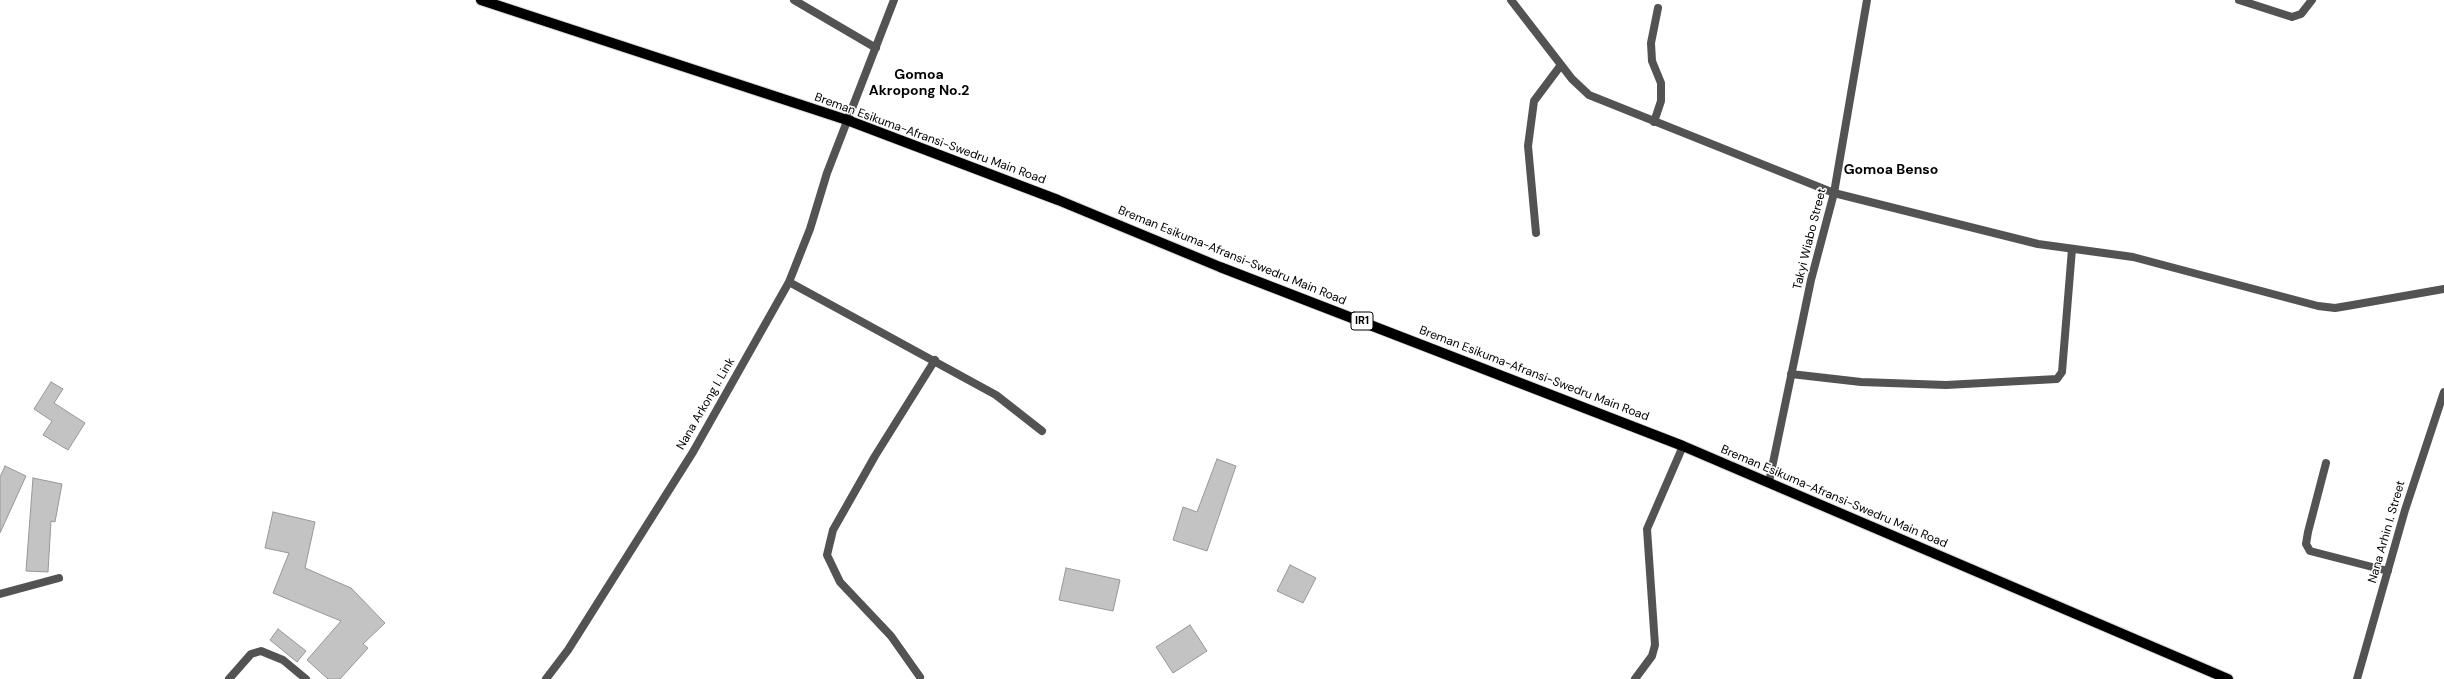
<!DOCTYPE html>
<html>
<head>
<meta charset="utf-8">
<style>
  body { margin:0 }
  canvas { display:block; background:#fff }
</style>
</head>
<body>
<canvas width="2444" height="679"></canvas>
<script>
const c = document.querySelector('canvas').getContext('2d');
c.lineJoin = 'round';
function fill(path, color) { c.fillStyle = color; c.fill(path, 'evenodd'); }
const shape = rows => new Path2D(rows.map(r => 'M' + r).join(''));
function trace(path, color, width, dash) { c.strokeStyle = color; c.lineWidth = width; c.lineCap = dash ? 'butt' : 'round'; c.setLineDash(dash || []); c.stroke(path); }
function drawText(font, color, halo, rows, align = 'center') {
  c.font = font + ' "DM Sans",sans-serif'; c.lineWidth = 3; c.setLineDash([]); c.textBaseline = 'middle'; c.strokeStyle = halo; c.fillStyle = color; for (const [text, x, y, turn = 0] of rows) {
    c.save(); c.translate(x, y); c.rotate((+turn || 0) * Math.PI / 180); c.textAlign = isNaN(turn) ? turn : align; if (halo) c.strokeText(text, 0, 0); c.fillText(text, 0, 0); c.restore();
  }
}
const building = shape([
  [51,382,63,389,54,403,85,423,68,450,43,435,52,421,34,409,51,382],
  [1217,459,1236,466,1207,551,1173,540,1183,507,1197,512,1217,459],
  [5,466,26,476,0,533,0,477,5,466],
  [33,478,62,484,55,522,51,521,48,572,26,571,33,478],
  [273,512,315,522,305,568,351,588,385,623,363,644,368,648,340,679,328,679,307,660,341,621,273,593,289,553,265,548,273,512],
  [1290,565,1316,578,1303,603,1277,591,1290,565],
  [1066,568,1120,580,1113,611,1059,600,1066,568],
  [1190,625,1207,651,1173,673,1156,647,1190,625],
  [278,629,306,651,297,662,270,640,278,629]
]);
fill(building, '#c3c3c3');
trace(building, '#979797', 1);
const primary = shape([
  [481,0,847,120,1058,200,1220,267,1683,446,2228,679]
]);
trace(primary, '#dbdbdb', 12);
trace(shape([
  [794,0,876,48],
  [1511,0,1572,79,1589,95,1834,193,2038,244,2133,257,2318,306,2335,308,2347,306,2444,289],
  [2239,0,2292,17,2301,14,2312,0],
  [1654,122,1661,101,1661,83,1652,61,1651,43,1658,8],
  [1536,233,1528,146,1534,101,1561,65],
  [789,282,996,395,1042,431],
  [1791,374,1861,382,1946,385,2057,379,2062,372,2072,249],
  [2326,463,2308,532,2306,544,2310,551,2388,571],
  [1769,482,1811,280,1834,193,1867,0],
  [0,594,59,578],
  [920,677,891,636,840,582,827,555,833,530,875,456,935,360],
  [229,679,251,654,261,651,283,660,306,679],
  [546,679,568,650,693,452,789,282,810,229,827,173,894,0],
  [1635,679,1652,656,1655,645,1647,529,1683,446],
  [2357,679,2405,510,2444,392]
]), '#535353', 8);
trace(primary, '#000', 10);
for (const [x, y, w] of [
  [1362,321,22]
]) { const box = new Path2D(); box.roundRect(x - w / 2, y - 9, w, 18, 3); c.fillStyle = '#fff'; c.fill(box); trace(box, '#000', 1); }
drawText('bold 11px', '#000', null, [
  ["IR1",1362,321]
]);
drawText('12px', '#000', '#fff', [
  ["Breman Esikuma-Afransi-Swedru Main Road",930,139,20],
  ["Takyi Wiabo Street",1810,239,-76],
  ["Breman Esikuma-Afransi-Swedru Main Road",1232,256,22],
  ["Breman Esikuma-Afransi-Swedru Main Road",1534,374,21],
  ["Nana Arkong I. Link",706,404,-60],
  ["Breman Esikuma-Afransi-Swedru Main Road",1834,497,23],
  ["Nana Arhin I. Street",2387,532,-74]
]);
drawText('bold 14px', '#000', '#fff', [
  ["Gomoa",919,75],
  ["Akropong No.2",919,91],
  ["Gomoa Benso",1891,170]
]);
</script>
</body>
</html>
